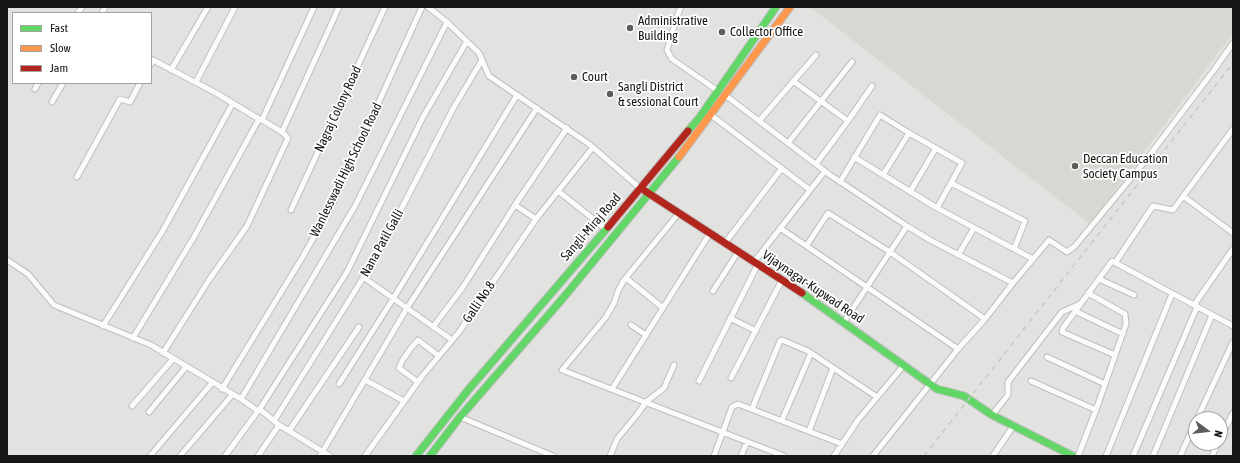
<!DOCTYPE html>
<html>
<head>
<meta charset="utf-8">
<style>
  body { margin:0 }
  #map { position:relative; width:1240px; height:463px; overflow:hidden; background:#e2e3e1; font-family:"Asap Condensed",sans-serif }
  canvas { display:block }
  .frame { position:absolute; inset:0; border:8px solid #161615; pointer-events:none }
  .legend { position:absolute; left:12px; top:12px; width:140px; height:72px; box-sizing:border-box; background:#fff; border:1px solid #a2a2a1; margin:0; padding:5px 7px; list-style:none; font-size:12px; color:#161615 }
  .legend li { display:flex; align-items:center; gap:8px; height:20px }
  .legend b { width:20px; border:1px solid #a2a2a1 }
  .north { position:absolute; left:1188px; top:411px; width:40px; height:40px; box-sizing:border-box; background:#fff; border:1px solid #a2a2a1; border-radius:50%; rotate:105deg; font-size:11px; font-weight:700; line-height:16px; text-align:center; color:#161615 }
  .north::after { content:''; display:block; margin:auto; width:14px; height:18px; background:#5d5e5c; clip-path:polygon(50% 0,100% 100%,50% 72%,0 100%) }
</style>
</head>
<body>
<div id="map">
<canvas width="1240" height="463"></canvas>
<div class="frame"></div>
<ul class="legend">
<li><b style="height:5px;background:#63d668"></b>Fast</li>
<li><b style="height:5px;background:#ff974d"></b>Slow</li>
<li><b style="height:5px;background:#b3261e"></b>Jam</li>
</ul>
<div class="north">N</div>
</div>
<script>
const c = document.querySelector('canvas').getContext('2d');
c.lineJoin = 'round';
function fill(path, color) { c.fillStyle = color; c.fill(path, 'evenodd'); }
const shape = rows => new Path2D(rows.map(r => 'M' + r).join(''));
function trace(path, color, width, dash) { c.strokeStyle = color; c.lineWidth = width; c.lineCap = dash ? 'butt' : 'round'; c.setLineDash(dash || []); c.stroke(path); }
function drawText(font, color, halo, rows, align = 'center') {
  c.font = font + ' "Asap Condensed",sans-serif'; c.lineWidth = 3.5; c.setLineDash([]); c.textBaseline = 'middle'; c.strokeStyle = halo; c.fillStyle = color; for (const [text, x, y, turn = 0] of rows) {
    c.save(); c.translate(x, y); c.rotate((+turn || 0) * Math.PI / 180); c.textAlign = isNaN(turn) ? turn : align; if (halo) c.strokeText(text, 0, 0); c.fillText(text, 0, 0); c.restore();
  }
}
fill(shape([
  [810,7,1233,7,1233,33,1090,224]
]), '#d6d9d1');
const street = shape([
  [428,7,447,22,479,53,489,76,589,144,641,189],
  [681,7,679,11,667,50,672,59,718,91],
  [78,13,82,7],
  [102,13,105,7],
  [151,64,153,60,216,93,259,119],
  [171,70,208,7],
  [793,81,848,121],
  [196,82,235,7],
  [35,89,38,83],
  [725,95,830,175,907,226,930,240,1013,283],
  [52,102,63,83],
  [711,115,810,190],
  [262,120,314,7],
  [759,121,816,55],
  [282,132,339,7],
  [788,143,852,62],
  [854,157,937,208],
  [816,164,848,121,872,86],
  [883,175,909,133],
  [77,177,120,99,130,102,140,83],
  [840,182,880,115,909,133,962,163,937,208,1033,259],
  [951,183,1025,221,1014,249],
  [558,191,606,229],
  [910,192,936,148],
  [1183,196,1233,233],
  [291,210,385,7],
  [679,213,624,280,618,291,614,303,606,317,562,370,784,456],
  [536,219,515,205,567,128],
  [780,228,958,349],
  [725,243,782,168],
  [807,245,828,213,890,252,985,319],
  [958,255,974,228],
  [7,260,28,274,54,305,151,345,241,399,258,411,259,410,262,411,279,425,330,456],
  [754,262,825,171],
  [1115,263,1153,206,1173,210,1233,129],
  [363,277,452,340],
  [626,278,663,308],
  [1099,279,1134,295],
  [713,291,738,252],
  [1194,305,1233,249],
  [1075,311,1123,334],
  [730,318,756,331],
  [844,322,907,226],
  [631,325,646,335],
  [103,326,162,232,233,103],
  [433,327,463,287,515,205],
  [133,338,194,237,259,119,262,120,282,132,288,138,247,226,209,280,163,353],
  [1115,355,1062,332,1063,328,1112,261,1233,326],
  [1047,357,1105,384],
  [731,378,782,280],
  [365,380,404,401],
  [699,381,758,264],
  [1031,381,1096,410],
  [418,382,399,368,402,361,411,348,418,340,439,356],
  [339,384,393,299,517,95],
  [222,389,302,258,332,205,422,7],
  [612,389,710,233],
  [241,399,355,206,447,22],
  [132,406,173,359],
  [752,409,780,341,782,340,808,351,877,397],
  [259,410,347,272,423,117,467,41],
  [149,412,186,367],
  [992,415,1008,395,1008,382,1062,312,1080,304],
  [460,417,553,456],
  [1197,419,1233,342],
  [782,420,811,353],
  [274,421,350,299,380,250,454,107,482,60],
  [289,431,359,327],
  [809,431,833,368],
  [1220,439,1233,413],
  [150,456,212,383],
  [180,456,232,395],
  [225,456,258,411],
  [258,456,279,425],
  [320,456,407,308,537,108],
  [365,456,423,375,459,332,536,219,593,147],
  [610,456,617,439,636,416,646,402,664,388,674,365],
  [714,456,732,407,738,404,842,444],
  [741,456,747,442],
  [834,456,858,420,904,365],
  [873,456,958,349,985,319,1013,283,1049,240,1067,252,1075,246,1146,160,1214,70,1233,43],
  [993,456,1014,425],
  [1078,456,1096,410,1126,324,1125,314,1088,293],
  [1106,456,1172,294],
  [1133,456,1197,307],
  [1153,456,1212,315],
  [1180,456,1196,421],
  [1212,456,1218,443]
]);
const fast = shape([
  [688,131,700,117,776,7],
  [802,293,937,389,964,396,992,415,1073,456],
  [416,456,469,389,608,227],
  [430,456,460,417,564,297,679,157]
]);
const slow = shape([
  [679,157,790,7]
]);
const jam = shape([
  [645,191,802,293],
  [608,227,688,131]
]);
trace(street, '#bebfbd', 7);
trace(fast, '#bebfbd', 9);
trace(slow, '#bebfbd', 9);
trace(jam, '#bebfbd', 9);
trace(street, '#fbfbfa', 5);
trace(fast, '#63d668', 7);
trace(slow, '#ff974d', 7);
trace(jam, '#b3261e', 7);
trace(shape([
  [924,456,1233,63]
]), '#c8c8c7', 1.5, [5, 5]);
for (const [x, y, r, color] of [
  [630,28,4,"#5d5e5c"],
  [722,32,4,"#5d5e5c"],
  [574,77,4,"#5d5e5c"],
  [610,94,4,"#5d5e5c"],
  [1075,166,4,"#5d5e5c"]
]) { const dot = new Path2D(); dot.arc(x, y, r, 0, 2 * Math.PI); c.fillStyle = color; c.fill(dot); trace(dot, '#fff', 1.5); }
drawText('13px', '#161615', '#fff', [
  ["Administrative",638,21],
  ["Building",638,36],
  ["Collector Office",730,32],
  ["Court",582,77],
  ["Sangli District",618,87],
  ["& sessional Court",618,102],
  ["Deccan Education",1083,159],
  ["Society Campus",1083,174]
], 'left');
drawText('13px', '#161615', '#fff', [
  ["Nagraj Colony Road",338,109,-65],
  ["Wanlesswadi High School Road",346,170,-64],
  ["Sangli-Miraj Road",591,227,-49],
  ["Nana Patil Galli",382,243,-61],
  ["Vijaynagar-Kupwad Road",813,287,34],
  ["Galli No.8",479,302,-56]
]);
</script>
</body>
</html>
